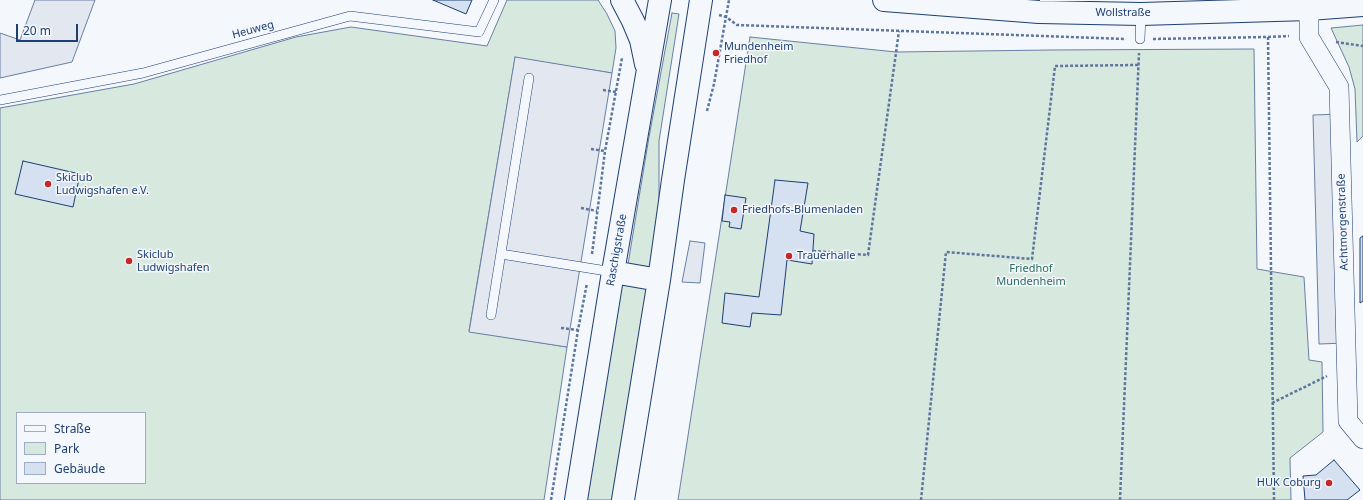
<!DOCTYPE html>
<html>
<head>
<meta charset="utf-8">
<style>
  body { margin:0 }
  #map { position:relative; width:1363px; height:500px; overflow:hidden; background:#f4f7fb; font-family:"Noto Sans",sans-serif }
  canvas { display:block }
  .legend { position:absolute; left:16px; top:412px; width:130px; height:72px; box-sizing:border-box; background:#f4f7fb; border:1px solid #9eadc5; margin:0; padding:5px 7px; list-style:none; font-size:12px; color:#1d3f73 }
  .legend li { display:flex; align-items:center; gap:8px; height:20px }
  .legend b { width:20px; border:1px solid #9eadc5 }
  .scale { position:absolute; left:16px; top:24px; width:62px; height:18px; box-sizing:border-box; border:2px solid #1d3f73; border-top:0; padding-left:5px; font-size:12px; line-height:14px; white-space:nowrap; color:#1d3f73; -webkit-text-stroke:3px #f4f7fb; paint-order:stroke }
</style>
</head>
<body>
<div id="map">
<canvas width="1363" height="500"></canvas>
<ul class="legend">
<li><b style="height:5px;background:#f4f7fb"></b>Straße</li>
<li><b style="height:11px;background:#d7e8df"></b>Park</li>
<li><b style="height:11px;background:#d5e0f0"></b>Gebäude</li>
</ul>
<div class="scale">20 m</div>
</div>
<script>
const c = document.querySelector('canvas').getContext('2d');
c.lineJoin = 'round';
function fill(path, color) { c.fillStyle = color; c.fill(path, 'evenodd'); }
const shape = rows => new Path2D(rows.map(r => 'M' + r).join(''));
function trace(path, color, width, dash) { c.strokeStyle = color; c.lineWidth = width; c.lineCap = dash ? 'butt' : 'round'; c.setLineDash(dash || []); c.stroke(path); }
function drawText(font, color, halo, rows, align = 'center') {
  c.font = font + ' "Noto Sans",sans-serif'; c.lineWidth = 3; c.setLineDash([]); c.textBaseline = 'middle'; c.strokeStyle = halo; c.fillStyle = color; for (const [text, x, y, turn = 0] of rows) {
    c.save(); c.translate(x, y); c.rotate((+turn || 0) * Math.PI / 180); c.textAlign = isNaN(turn) ? turn : align; if (halo) c.strokeText(text, 0, 0); c.fillText(text, 0, 0); c.restore();
  }
}
const green = shape([
  [507,0,598,0,607,14,615,31,616,48,612,73,515,58,469,331,567,347,544,500,0,500,0,108,134,84,296,37,351,27,487,46,507,0],
  [17,413,145,413,145,483,17,483,17,413],
  [672,13,679,14,659,141,659,211,649,273,628,264,649,137,672,13],
  [1363,25,1363,136,1357,142,1355,89,1349,67,1331,28,1363,25],
  [750,37,896,52,1050,50,1254,49,1257,269,1304,277,1309,360,1322,362,1323,432,1290,458,1291,500,678,500,750,37],
  [613,272,659,280,623,500,576,500,613,272]
]);
fill(green, '#d7e8df');
trace(green, '#687fa3', 1);
const parking = shape([
  [35,0,95,0,72,62,0,78,0,33,20,40,35,0],
  [515,57,612,73,567,347,469,332,515,57],
  [1340,114,1346,343,1319,344,1313,115,1340,114],
  [690,241,705,243,700,283,682,282,690,241]
]);
fill(parking, '#e3e8f0');
trace(parking, '#687fa3', 1);
const building = shape([
  [433,0,472,0,466,14,433,0],
  [23,161,80,174,73,207,15,194,23,161],
  [775,180,808,183,800,231,814,234,812,264,787,260,781,315,752,313,750,327,722,323,725,293,759,297,775,180],
  [725,195,746,198,741,229,729,227,730,222,722,221,725,195],
  [1363,236,1363,301,1360,303,1360,238,1363,236],
  [1334,460,1360,490,1347,500,1305,500,1303,476,1316,475,1334,460]
]);
fill(building, '#d5e0f0');
trace(building, '#1d3f73', 1);
const lane = shape([
  [1140,39,1141,14],
  [0,100,143,73,350,16,479,32,494,0],
  [501,254,613,272],
  [491,315,529,78]
]);
const street = shape([
  [1309,9,1309,37,1339,87,1348,421,1363,439]
]);
const secondary = shape([
  [622,0,633,21,641,40,646,64],
  [884,0,1039,12,1141,14,1309,9,1363,5],
  [613,272,659,280],
  [576,500,613,272,660,0],
  [623,500,659,280,673,180,701,0]
]);
trace(lane, '#1d3f73', 10);
trace(street, '#1d3f73', 20);
trace(secondary, '#1d3f73', 24);
trace(shape([
  [719,15,726,17,737,25,1126,39],
  [1268,37,1289,36],
  [1153,39,1268,37,1274,500],
  [1336,42,1363,46],
  [603,90,616,92],
  [707,111,714,84,729,0],
  [591,149,605,151],
  [581,208,597,211],
  [813,251,868,255,899,31],
  [592,254,605,151,622,58],
  [561,328,578,330],
  [1272,403,1327,376],
  [551,500,578,330,587,283],
  [921,500,946,252,1032,259,1055,66,1138,65],
  [1120,500,1139,53]
]), '#5e769c', 2.5, [3, 2]);
trace(lane, '#f4f7fb', 9);
trace(street, '#f4f7fb', 19);
trace(secondary, '#f4f7fb', 22);
for (const [x, y, r, color] of [
  [716,53,4,"#c62828"],
  [48,184,4,"#c62828"],
  [734,210,4,"#c62828"],
  [789,256,4,"#c62828"],
  [129,261,4,"#c62828"],
  [1329,483,4,"#c62828"]
]) { const dot = new Path2D(); dot.arc(x, y, r, 0, 2 * Math.PI); c.fillStyle = color; c.fill(dot); trace(dot, '#f4f7fb', 1.5); }
drawText('11px', '#1d3f73', '#f4f7fb', [
  ["Wollstraße",1123,13],
  ["Heuweg",253,30,-15],
  ["Achtmorgenstraße",1343,222,-92],
  ["Raschigstraße",617,250,-80]
]);
drawText('11px', '#1d3f73', '#f4f7fb', [
  ["Mundenheim",724,47],
  ["Friedhof",724,60],
  ["Skiclub",56,178],
  ["Ludwigshafen e.V.",56,191],
  ["Friedhofs-Blumenladen",742,210],
  ["Skiclub",137,255],
  ["Ludwigshafen",137,268],
  ["Trauerhalle",797,256],
  ["HUK Coburg",1321,483,"right"]
], 'left');
drawText('11px', '#2c6c60', '#f4f7fb', [
  ["Friedhof",1031,269],
  ["Mundenheim",1031,282]
]);
</script>
</body>
</html>
